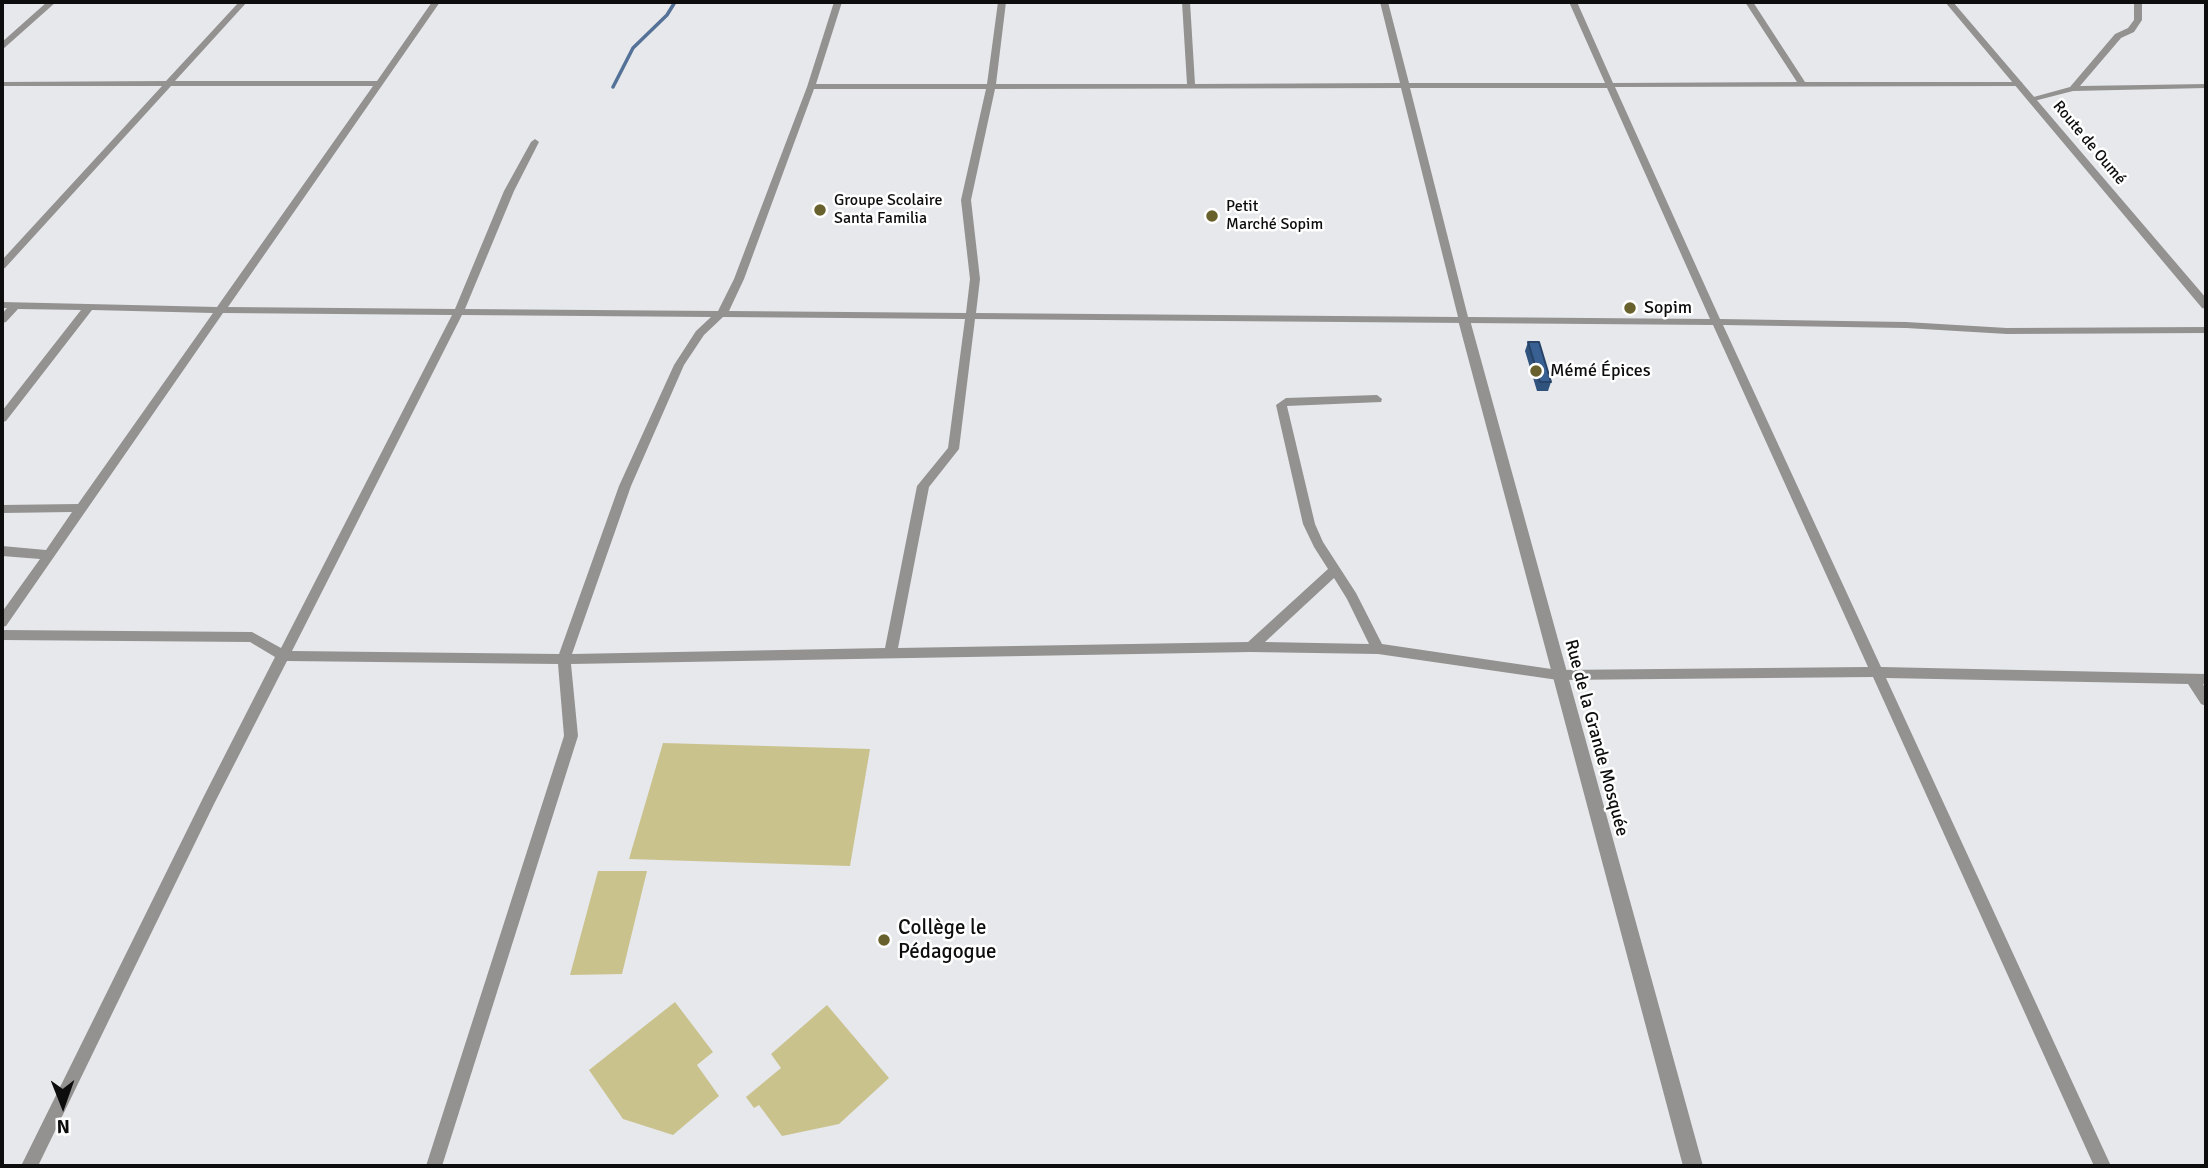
<!DOCTYPE html>
<meta charset="utf-8">
<style>
body{margin:0}
#map{position:relative;width:2208px;height:1168px;overflow:hidden;background:#e6e8eb;font-family:Signika,sans-serif}
canvas{display:block}
.frame{position:absolute;inset:0;border:4px solid #0d0d0e;pointer-events:none}
.north{position:absolute;left:28px;top:1070px;width:70px;height:70px;-webkit-text-stroke:5px #fff;paint-order:stroke;rotate:179deg;font-size:19px;font-weight:700;line-height:28px;text-align:center;color:#0d0d0e}
.north::after{content:'';display:block;margin:auto;width:24px;height:32px;background:#0d0d0e;clip-path:polygon(50% 0,100% 100%,50% 72%,0 100%)}
</style>
<div id="map">
<canvas width="2208" height="1168"></canvas>
<div class="frame"></div>
<div class="north">N</div>
</div>
<script>
const context = document.querySelector('canvas').getContext('2d');
context.lineJoin = 'round';
function paint(path, color) { context.fillStyle = color; context.fill(path, 'evenodd'); }
function strokePath(path, color, width, dash) { context.strokeStyle = color; context.lineWidth = width; context.lineCap = dash ? 'butt' : 'round'; context.setLineDash(dash || []); context.stroke(path); }
function label(font, color, halo, rows, align = 'center') {
  context.font = font + ' Signika,sans-serif'; context.lineWidth = 5; context.setLineDash([]); context.textBaseline = 'middle'; context.strokeStyle = halo; context.fillStyle = color; for (const [text, x, y, turn = 0] of rows) {
    context.save(); context.translate(x, y); context.rotate((+turn || 0) * Math.PI / 180); context.textAlign = isNaN(turn) ? turn : align; if (halo) context.strokeText(text, 0, 0); context.fillText(text, 0, 0); context.restore();
  }
}
const green = new Path2D(`
 M663,743l207,6 -20,117 -221,-7z
 M598,871h49l-25,103 -52,1z
 M675,1002l38,50 -16,13 22,31 -46,39 -50,-16 -34,-49z
 M827,1005l62,73 -50,46 -57,12 -23,-31 -5,3 -8,-11 35,-29 -10,-14z`);
const stream = new Path2D(`
 M613,87l20,-39 34,-33 8,-13`);
const minor = new Path2D(`
 M239,2h8l-72,79h202l55,-79h8l-212,305 227,2 49,-118 27,-49 4,-3 4,3 -25,49 -49,118 253,2 16,-32 73,-192 27,-85h8l-26,82h171l11,-82h8l-10,82h191l-5,-82h8l5,82 205,-1 -20,-81h8l21,81h196l-36,-81h8l36,81 184,-1 -52,-80h8l52,80h217v4h-3l-404,1 105,232 186,3 101,6 199,-1v6l-199,1 -101,-6 -183,-3 158,342 325,7v10h-3l3,6v16l-5,-2 -13,-20 -302,-6 225,488h-17l-221,-489 -315,3 -180,-26 -127,-2 -680,12 7,72 -136,430h-16l138,-430 -6,-72 -271,-3 -73,143 -176,362h-17l183,-370 71,-139 -25,-15 -248,-2v-10l250,2 29,16 171,-333 -229,-2 -217,313 -4,1v-15l38,-53 -38,-3v-10l44,4 26,-38 -70,1v-8l76,-1 135,-191 -121,-3 -86,111 -4,1v-11l79,-101 -63,-1 -12,13 -4,1v-9l5,-6h-5v-6l215,5 156,-221h-202l-166,182 -3,1v-9l160,-174h-160v-4l164,-1zM1401,88l57,229 -482,-4 4,-34 -9,-79 24,-111zM1410,88h197l103,231 -242,-2zM814,89h172l-25,111 9,79 -4,34 -237,-2 15,-32zM462,315l249,2 -15,14 -22,34 -55,121 -60,168 -267,-3zM723,317l242,2 -17,129 -31,38 -32,162 -313,6 59,-168 53,-121 20,-30zM975,319l738,6 155,342 -310,3 -176,-26 -26,-51 -33,-51 -8,-18 -28,-118 94,-4 1,-3 -5,-4 -91,3 -10,7 27,119 11,23 14,22 -80,73 -350,6 31,-161 30,-38zM1334,578l13,21 22,45 -104,-2z
 M2134,2h8v18l-8,12 -13,6 -41,48 126,-2v4l-133,3 -43,11v-4l40,-11 45,-53 13,-6 6,-8z`);
const tertiary = new Path2D(`
 M47,2h9l-54,48v-8z
 M1945,2h8l253,296v11l-4,-1z
 M1464,316l6,4 233,846h-20l-225,-846z`);
const wall = new Path2D(`
 M1528,342l23,40 -3,9h-11l-12,-40z`);
const building = new Path2D(`
 M1528,342h11l12,40h-11z`);
const markers = [
 [820,210,7,"#69612d"],
 [1212,216,7,"#69612d"],
 [1630,308,7,"#69612d"],
 [1536,371,7,"#69612d"],
 [884,940,7,"#69612d"]
];
const farStreetnames = [
 ["Route de Oumé",2089,143,50]
];
const farPoinames = [
 ["Groupe Scolaire",834,201],
 ["Santa Familia",834,219],
 ["Petit",1226,207],
 ["Marché Sopim",1226,225]
];
const poiNames = [
 ["Sopim",1644,308],
 ["Mémé Épices",1550,371]
];
const streetNames = [
 ["Rue de la Grande Mosquée",1596,738,75]
];
const nearPoinames = [
 ["Collège le",898,928],
 ["Pédagogue",898,952]
];
paint(green, '#cac28d');
strokePath(stream, '#547198', 3.5);
paint(minor, '#939291');
paint(tertiary, '#939291');
paint(wall, '#30537e');
paint(building, '#386093');
strokePath(building, '#274367', 2);
for (const [x, y, r, color] of markers) { const dot = new Path2D(); dot.arc(x, y, r, 0, 2 * Math.PI); context.fillStyle = color; context.fill(dot); strokePath(dot, '#fff', 2.5); }
label('16px', '#0d0d0e', '#fff', farStreetnames);
label('16px', '#0d0d0e', '#fff', farPoinames, 'left');
label('18px', '#0d0d0e', '#fff', poiNames, 'left');
label('18px', '#0d0d0e', '#fff', streetNames);
label('21px', '#0d0d0e', '#fff', nearPoinames, 'left');
</script>
